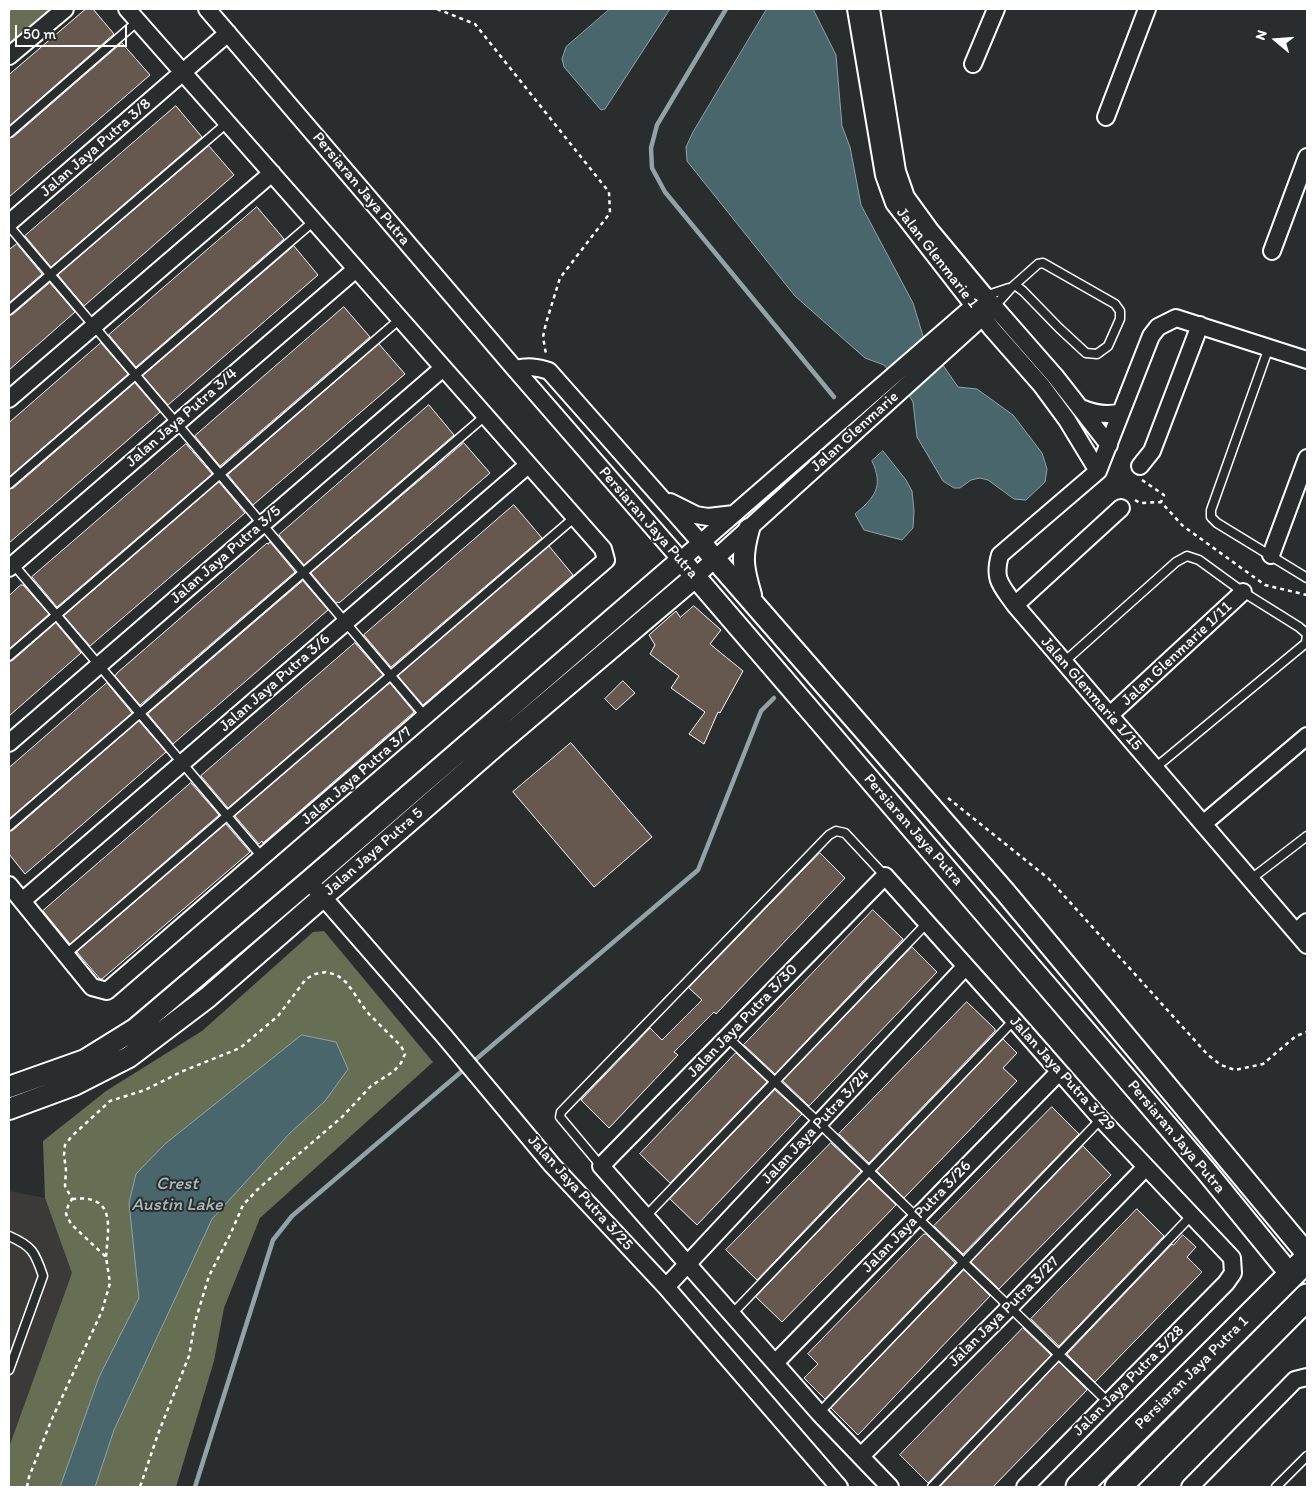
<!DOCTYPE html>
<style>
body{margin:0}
#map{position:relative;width:1316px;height:1496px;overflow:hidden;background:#2a2d2e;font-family:Itim,sans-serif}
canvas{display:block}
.frame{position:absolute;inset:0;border:10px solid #fff;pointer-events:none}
.north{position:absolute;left:1251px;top:15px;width:50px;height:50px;-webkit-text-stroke:4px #2a2d2e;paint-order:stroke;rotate:288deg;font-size:14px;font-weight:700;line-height:20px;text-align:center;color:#fff}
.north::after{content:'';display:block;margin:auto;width:18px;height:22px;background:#fff;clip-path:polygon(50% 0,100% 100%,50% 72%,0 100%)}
.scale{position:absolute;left:15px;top:25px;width:112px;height:22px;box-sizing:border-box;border:2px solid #fff;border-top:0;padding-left:6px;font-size:15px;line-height:18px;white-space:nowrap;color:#fff;-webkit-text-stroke:4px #2a2d2e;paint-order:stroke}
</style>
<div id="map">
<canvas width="1316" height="1496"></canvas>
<div class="frame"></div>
<div class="north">N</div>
<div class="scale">50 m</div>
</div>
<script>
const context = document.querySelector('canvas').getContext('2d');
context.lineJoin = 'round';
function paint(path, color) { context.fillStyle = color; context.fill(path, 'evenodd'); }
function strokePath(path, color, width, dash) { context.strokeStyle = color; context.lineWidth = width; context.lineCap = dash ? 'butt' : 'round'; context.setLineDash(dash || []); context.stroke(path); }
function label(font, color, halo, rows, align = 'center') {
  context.font = font + ' Itim,sans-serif'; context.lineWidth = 4; context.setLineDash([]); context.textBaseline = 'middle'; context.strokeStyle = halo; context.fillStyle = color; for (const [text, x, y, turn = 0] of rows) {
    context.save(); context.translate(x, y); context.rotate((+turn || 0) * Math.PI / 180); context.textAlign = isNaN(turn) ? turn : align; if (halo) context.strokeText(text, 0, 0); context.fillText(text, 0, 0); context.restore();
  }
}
const built = new Path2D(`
 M9,1191l36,7 28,74 -64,175z`);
const green = new Path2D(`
 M9,9h44l-44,37z
 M324,931l109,131 -173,156 -36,90 -10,53 -38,126h-167v-40l63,-174 -27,-75 -2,-57 63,-50 96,-60 111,-99z`);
const water = new Path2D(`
 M610,9h60l-65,100 -4,1 -37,-43 -2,-8 4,-12z
 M767,9h46l23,46 6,71 8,21 11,58 52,98 10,33 35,51 19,2 36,26 29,38 5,16 -2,13 -19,18 -12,-1 -26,-19 -8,-2 -9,2 -11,8h-6l-11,-7 -26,-44 -4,-35 -6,-10 -23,-27 -19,-7 -70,-62 -108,-135 -1,-14 7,-15z
 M883,451l23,29 6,11 2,20 -1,17 -11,12 -38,-10 -9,-16c20,-17 29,-27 17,-53z
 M302,1035l34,7 12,27 -23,32 -35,32 -78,86 -98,211 -19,57h-35l39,-110 40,-79 -10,-95 7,-29 29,-30z`);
const stream = new Path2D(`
 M726,9l-69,116 -6,23 1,20 13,24 169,205
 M195,1487l78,-247 19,-24 406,-346 63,-159 13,-13`);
const building = new Path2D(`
 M86,9h7l21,25 -105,92v-51z
 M122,43l28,32 -141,122v-59l4,-1z
 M176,106l26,31 -151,130 -26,-31z
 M209,146l25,29 -150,131 -26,-31z
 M257,207l27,32 -148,128 -27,-32z
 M17,244l25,30 -33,29v-53z
 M294,246l24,29 -150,130 -25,-29z
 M50,283l25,29 -66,58v-54l4,-2z
 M344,307l26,30 -150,129 -25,-30z
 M101,343l27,31 -119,103v-54z
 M379,344l26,30 -152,131 -25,-30z
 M135,383l25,29 -1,1 -150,130v-54l4,-1z
 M429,405l25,30 -150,130 -25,-30z
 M464,443l26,30 -151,130 -1,-1 -2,1 -25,-30z
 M186,444l26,30 -155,133 -25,-30z
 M219,482l26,31 -155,133 -26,-30z
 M514,505l28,33 -151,129 -27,-32z
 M270,542l25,30 -155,133 -25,-29 2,-3 150,-130 1,1z
 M549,546l24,29 -150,130 -25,-29z
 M303,581l25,29 -155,134 -25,-30z
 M21,585h2l26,29 -40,35v-53z
 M694,606l27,24 -11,14 33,27 -23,42 -2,-1 -14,32 -15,-10 16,-22 -34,-24 8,-12 -29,-22 5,-9 -6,-10 27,-24 4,6z
 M56,623l25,30 -72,63v-54l4,-2z
 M355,643l28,32 -155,133 -27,-32z
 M623,681l12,12 -19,17 -11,-11z
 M107,683l25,30 -123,106v-51z
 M390,683l24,29 -151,131 -1,-2 -3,3 -24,-28z
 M139,721l27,31 -141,122 -16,-20v-22l4,-2z
 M571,743l81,94 -58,50 -81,-95z
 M191,783l28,32 -149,129 -27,-33z
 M226,824l24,28 -148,127h-2l-23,-27z
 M820,853l25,25 -129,136 -2,-2 -40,40 4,3 -69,73 -28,-28 69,-72 12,12 40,-40 -13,-12z
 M873,910l30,29 -128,135 -31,-29z
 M912,947l25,25 -128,134 -26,-25z
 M967,1002l28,27v2l-126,132 -30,-29z
 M1003,1039l14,14 -14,15 14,13 -113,117 -27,-27z
 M736,1053l31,29 -97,101 -30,-29z
 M775,1090l27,24 -105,111 -27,-26z
 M1052,1107l27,27 -116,120 -29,-28z
 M831,1143l30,28 -104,109 -31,-30z
 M1083,1146l28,29 -112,114 -28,-27z
 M869,1179l27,26 -114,117 -26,-25z
 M1137,1209l27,27 -105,110 -28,-27z
 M924,1234h2l29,29 -130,136 -21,-21 14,-14 -10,-10z
 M1183,1235l13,12 -9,10 15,15 -107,110 -28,-28 105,-110 1,1z
 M964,1270l26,26 -132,139 -27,-27z
 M1023,1328l28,27 -123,128 -28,-28z
 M1059,1362l28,28 -94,97h-53z`);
const path = new Path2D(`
 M437,9l38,15 134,168 1,21 -50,65 -14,45 -3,14 3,17
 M9,10l1,-1
 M1142,480l22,15 -3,7
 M1135,500l5,3 21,-1 22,24 82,59 42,10
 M948,798l101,81 159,176 13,10 14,5 28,-6 33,-28 11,-4
 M72,1199c45,-5 36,28 34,58
 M27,1487l2,-10 22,-56 51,-110 8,-28 -4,-26 -35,-33 -5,-10 2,-8 4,-7 -7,-13 1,-16 -2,-15 1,-10 7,-9 38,-35 35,-11 38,-19 57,-23 38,-32 28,-37 9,-5 11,-2 11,3 10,8 20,29 34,34 4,8 -4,9 -7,8 -23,15 -29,31 -83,71 -16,17 -13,30 -21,41 -14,46 -6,34 -31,78 -18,53`);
const service = new Path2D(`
 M9,133l129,-112
 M9,226l416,490
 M985,296l24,-8
 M995,306l16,-18 27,-24 5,-1 72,41 5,7v8l-12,27 -11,8 -11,-1 -27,-25 -36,-37 -8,-6
 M9,310l218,-187
 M1269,347l-58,163v7l6,6 90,55
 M9,484l305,-263
 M13,564l249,293
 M9,656l391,-337
 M1064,662l112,-100 11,-6 12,4 44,32 56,35 8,7 -1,9 -151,125
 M9,826l476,-410
 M1251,879l56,-43
 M65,955l510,-438
 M727,1037l92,86 289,279
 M601,1166l-41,-49 1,-5 268,-277 7,-4 9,2 40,43
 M646,1216l281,-293
 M9,1236c23,10 26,16 34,40l-34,94
 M732,1314l282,-294
 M819,1413l282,-294
 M932,1487l260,-272
 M1276,1487l31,-31`);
const minor = new Path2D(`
 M207,9l308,360 166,191 304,-264
 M856,9l28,166 10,28 98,126 50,57 25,34 31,51
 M871,9l26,162 9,26 24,33 55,66 70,80 54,69
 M9,56l56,-47
 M973,64l23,-55
 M1106,117l41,-108
 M9,223l219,-190
 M1272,251l35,-94
 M1307,360l-131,-42 -18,9 -7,9 -53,135 -98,84c-7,25 1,30 15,50l292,340
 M515,369c13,-3 22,-2 34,2l152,172
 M9,399l263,-226
 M1081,408c14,6 26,8 40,4
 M1140,466l12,-15 48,-126
 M670,502l26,13 12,2 26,-3
 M1271,555l36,-97
 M9,568l347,-299
 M695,577l295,-267
 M1015,605l106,-97
 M1110,715l133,-123
 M9,743l434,-375
 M1203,824l104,-88
 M309,881l136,156 107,128 114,122 173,200
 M9,885l83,102 15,4 499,-431 -3,-11 -476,-540
 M22,901l506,-436
 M1296,932l11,-10
 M666,1287l299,-320
 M775,1363l284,-291
 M861,1456l149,-149 136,-140
 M890,1487l-71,-74 -218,-247 284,-290 129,144 87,99 131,139 1,15 -7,10 -201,204
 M1190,1487l105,-107 12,-3`);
const tertiary = new Path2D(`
 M749,529c-8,28 -6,39 2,66
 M701,543l305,350 301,361
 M9,1087l76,-27 50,-31 174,-148 372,-321 525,611 84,103
 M9,1109l65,-24 55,-28 78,-59 291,-254 197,-167`);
const primary = new Path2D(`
 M1079,1487l228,-228
 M1118,1487l189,-190`);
const streetNames = [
 ["Jalan Jaya Putra 3/8",96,148,-41],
 ["Persiaran Jaya Putra",361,189,50],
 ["Jalan Glenmarie 1",937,258,52],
 ["Jalan Jaya Putra 3/4",182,418,-41],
 ["Jalan Glenmarie",855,432,-42],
 ["Persiaran Jaya Putra",648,523,49],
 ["Jalan Jaya Putra 3/5",226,555,-41],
 ["Jalan Glenmarie 1/11",1177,654,-43],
 ["Jalan Jaya Putra 3/6",275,683,-41],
 ["Jalan Glenmarie 1/15",1091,694,49],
 ["Jalan Jaya Putra 3/7",357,776,-41],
 ["Persiaran Jaya Putra",913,830,49],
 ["Jalan Jaya Putra 5",374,852,-41],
 ["Jalan Jaya Putra 3/30",743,1021,-46],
 ["Jalan Jaya Putra 3/29",1062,1074,48],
 ["Jalan Jaya Putra 3/24",816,1127,-47],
 ["Persiaran Jaya Putra",1176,1137,50],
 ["Jalan Jaya Putra 3/25",580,1193,48],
 ["Jalan Jaya Putra 3/26",917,1217,-46],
 ["Jalan Jaya Putra 3/27",1004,1312,-45],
 ["Persiaran Jaya Putra 1",1192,1373,-45],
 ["Jalan Jaya Putra 3/28",1129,1381,-45]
];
const waterNames = [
 ["Crest",177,1184],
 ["Austin Lake",177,1205]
];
paint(built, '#3c3a38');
paint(green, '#666e54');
paint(water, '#48666c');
strokePath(water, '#91a3a7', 1);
strokePath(stream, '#91a3a7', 4.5);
paint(building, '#66584e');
strokePath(building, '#fff', 1);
strokePath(service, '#fff', 11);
strokePath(minor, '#fff', 20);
strokePath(tertiary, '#fff', 24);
strokePath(primary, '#fff', 29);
strokePath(path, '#fff', 2.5, [4, 4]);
strokePath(service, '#2a2d2e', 8);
strokePath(minor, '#2a2d2e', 16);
strokePath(tertiary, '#2a2d2e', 20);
strokePath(primary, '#2a2d2e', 25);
label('16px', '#fff', '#2a2d2e', streetNames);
label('italic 18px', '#adbabd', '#2a2d2e', waterNames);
</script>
